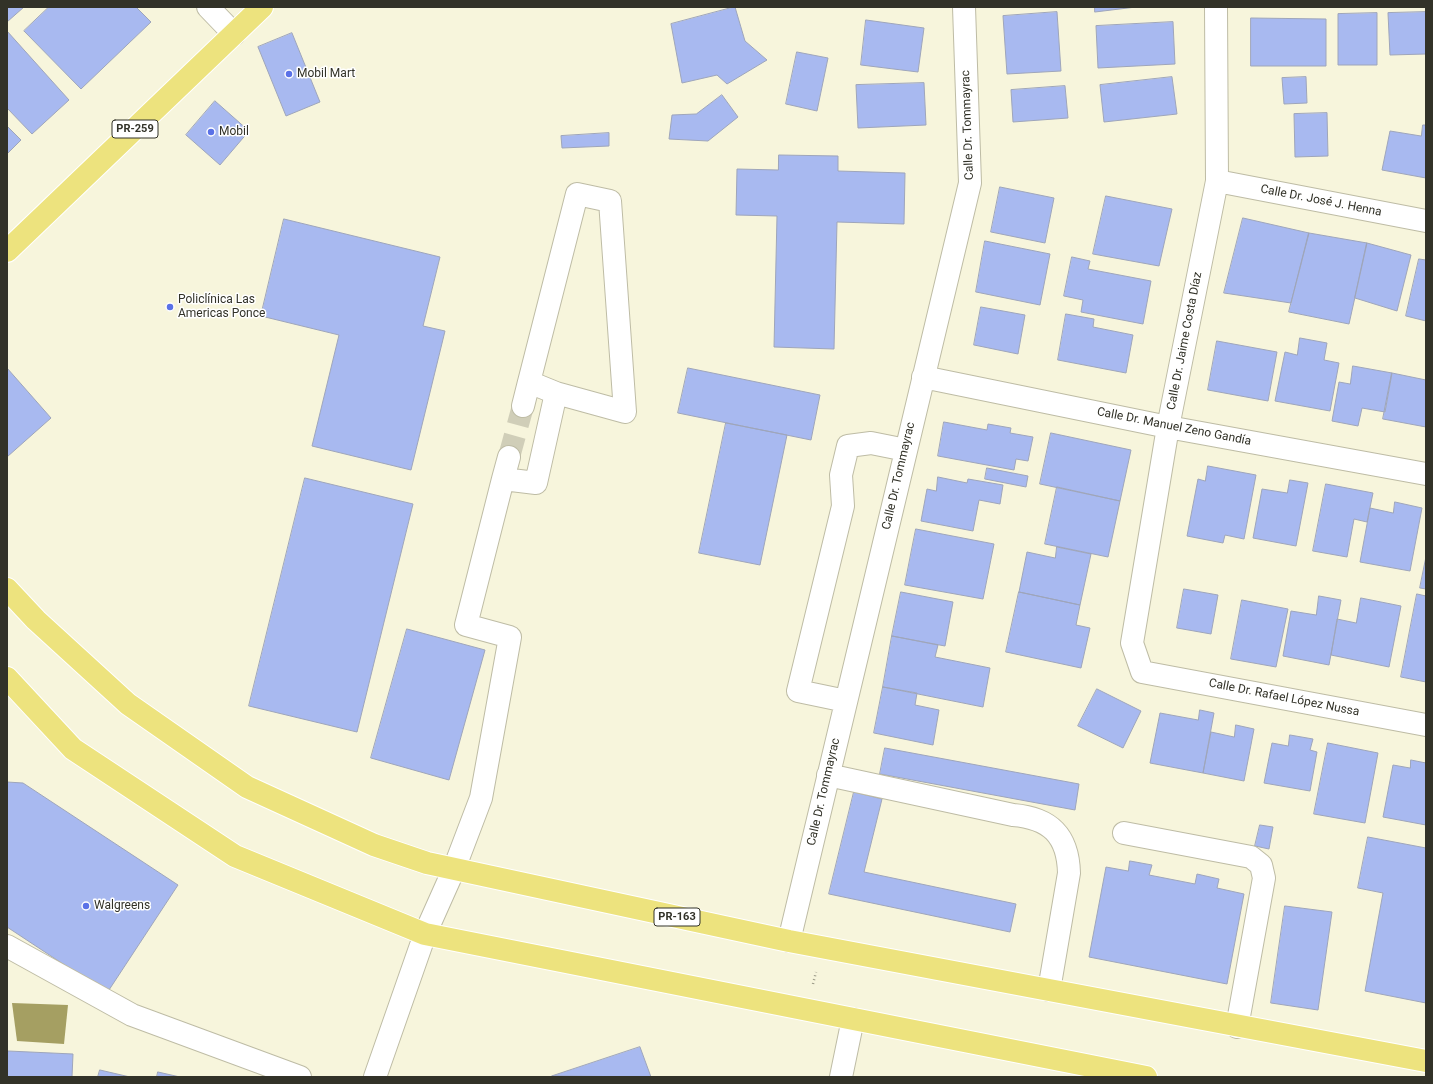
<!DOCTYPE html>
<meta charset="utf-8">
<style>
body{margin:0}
#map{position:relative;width:1433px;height:1084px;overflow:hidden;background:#f7f5dc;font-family:Roboto,sans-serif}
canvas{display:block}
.frame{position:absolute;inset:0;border:8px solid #323228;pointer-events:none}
</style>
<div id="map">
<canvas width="1433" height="1084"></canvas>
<div class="frame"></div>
</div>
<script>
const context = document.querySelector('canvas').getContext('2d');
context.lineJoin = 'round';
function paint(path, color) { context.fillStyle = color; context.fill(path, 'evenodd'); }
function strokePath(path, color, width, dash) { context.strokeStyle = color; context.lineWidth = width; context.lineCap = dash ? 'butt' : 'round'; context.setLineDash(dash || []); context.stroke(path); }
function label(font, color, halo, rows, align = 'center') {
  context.font = font + ' Roboto,sans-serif'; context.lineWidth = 3; context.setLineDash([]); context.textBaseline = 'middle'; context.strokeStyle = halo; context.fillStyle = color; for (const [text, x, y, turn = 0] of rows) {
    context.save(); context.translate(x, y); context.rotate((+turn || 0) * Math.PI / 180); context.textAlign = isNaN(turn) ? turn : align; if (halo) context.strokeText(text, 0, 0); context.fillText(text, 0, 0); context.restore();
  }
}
const water = new Path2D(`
 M12,1003l56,2 -4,39 -47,-3z`);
const building = new Path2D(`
 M7,7h17l-17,15z
 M49,7h87l15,15 -70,67 -57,-58z
 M735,7l10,34 22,19 -40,24 -10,-9 -35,8 -11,-59z
 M1095,7h41l-41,5z
 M1057,12l4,59 -54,3 -4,-58z
 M1426,12v42l-36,1 -2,-42z
 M1377,13v52h-39v-51z
 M1251,18l75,1v47h-75z
 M866,20l58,8 -6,44 -57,-7z
 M1173,22l2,42 -77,4 -2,-42z
 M7,31l62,69 -37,34 -25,-26z
 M292,33l28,69 -34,14 -28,-69z
 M797,52l31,6 -11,53 -31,-7z
 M1172,77l5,37 -73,8 -4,-37z
 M1306,77l1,26 -23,1 -2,-26z
 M924,83l2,42 -68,3 -2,-43z
 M1065,86l3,32 -55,4 -2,-32z
 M722,95l16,22 -30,24 -39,-2 3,-24 24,-1z
 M215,101l34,30 -29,34 -34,-30z
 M1327,113l1,43 -33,1 -1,-43z
 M1423,125h3v53l-44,-8 8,-39 31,5z
 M7,126l14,14 -14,14z
 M609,133v13l-47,2 -1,-12z
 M779,155l59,1v15l67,2 -1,51 -67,-2 -3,127 -60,-2 3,-131 -41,-1 1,-46 41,1z
 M1000,187l54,11 -9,45 -54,-11z
 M1106,196l66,13 -13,57 -66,-12z
 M1243,218l66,15 -18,70 -67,-10z
 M284,219l156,38 -17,69 22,5 -34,139 -99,-24 27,-111 -78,-19z
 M1309,233l58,10 -18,81 -60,-12z
 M985,241l65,13 -10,51 -64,-13z
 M1367,243l44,12 -14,56 -42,-13z
 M1072,257l18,4 -2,8 63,12 -8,43 -62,-12 2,-12 -19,-4z
 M1419,259l7,1v61l-20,-5z
 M981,307l44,8 -7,39 -44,-9z
 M1066,314l28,5 -1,8 40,8 -7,38 -68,-13z
 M1300,338l27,5 -3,17 15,3 -9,48 -55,-10 10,-49 12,3z
 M1217,341l60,11 -9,49 -60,-11z
 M1353,366l39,7 -7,39 -23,-4 -4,18 -26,-5 7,-39 11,2z
 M7,368l44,50 -44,39z
 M688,368l132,27 -9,45 -133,-27z
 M1392,373l34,7v47l-43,-8z
 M944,422l43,8 1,-6 23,4 -1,5 23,4 -5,24 -12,-2 -2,11 -76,-14z
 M726,423l61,12 -27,130 -61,-12z
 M1051,433l80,17 -11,51 -80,-17z
 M1208,466l48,9 -12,64 -19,-4 -2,8 -36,-7 11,-57 7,2z
 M987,468l41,8 -2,11 -41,-8z
 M938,477l29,6 1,-4 35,6 -3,19 -21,-4 -6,31 -52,-10 6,-32 9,2z
 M305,478l108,26 -56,228 -108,-26z
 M1290,480l18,3 -12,63 -43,-8 9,-49 25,4z
 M1326,484l47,9 -6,29 -13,-3 -7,38 -34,-6z
 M1057,487l63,14 -12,56 -63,-13z
 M1395,502l27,6 -12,63 -50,-9 10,-54 23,5z
 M916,529l78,15 -11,55 -78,-14z
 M1057,547l34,7 -11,51 -61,-13 8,-40 28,6z
 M1426,557v32l-6,-1z
 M1184,589l34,6 -7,39 -34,-6z
 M901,592l52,10 -8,44 -53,-10z
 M1019,592l61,13 -4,20 14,3 -9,40 -75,-16z
 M1417,594l9,2v86l-25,-5z
 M1319,596l22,4 -12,65 -46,-9 8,-45 25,4z
 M1361,598l40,8 -12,61 -58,-12 6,-36 19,4z
 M1242,600l46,9 -12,58 -45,-8z
 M407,629l78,21 -36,130 -78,-22z
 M892,636l46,9 -3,12 55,11 -7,39 -100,-20z
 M883,687l34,6 -2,12 24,5 -6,35 -59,-12z
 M1097,689l44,22 -18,37 -45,-22z
 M1200,710l14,3 -11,60 -53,-10 10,-50 38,7z
 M1236,725l18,4 -10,52 -41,-8 8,-41 23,5z
 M1290,735l23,4 -3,11 7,2 -7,39 -46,-8 8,-40 16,3z
 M1328,743l50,10 -13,70 -51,-9z
 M885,748l194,36 -4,26 -195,-36z
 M1411,760l15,3v62l-43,-8 10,-52 17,3z
 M7,782l16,1 155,102 -71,108 -100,-66z
 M854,792l28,7 -18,73 152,32 -6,28 -181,-38z
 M1260,825l13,2 -4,22 -14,-3z
 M1368,837l58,11v155l-61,-12 18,-98 -25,-5z
 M1130,861l22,4 -3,10 46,9 2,-10 22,5 -2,9 27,6 -17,90 -138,-27 17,-90 22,4z
 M1285,906l47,6 -14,98 -47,-7z
 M640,1047l11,30 -99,-1z
 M8,1051l65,3 -1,23h-65z
 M100,1070l30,7h-32z
 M158,1072l22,5h-23z`);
const minorTunnel = new Path2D(`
 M509,457l14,-51`);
const path = new Path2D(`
 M813,984l3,-12`);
const minor = new Path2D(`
 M208,7l26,27
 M1216,7l1,174 -49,246 -36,216 10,29 284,53
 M1217,181l209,40
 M923,377l245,50 258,47
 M523,406l6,-24
 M503,479l6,-22
 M846,701l-48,-10 45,-185 -2,-31 7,-29 23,-3 35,7
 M828,775l185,40c37,3 55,20 56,58l-20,117
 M1124,833l127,24 10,8 3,13 -27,149
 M789,941l181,-758 -6,-176
 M7,946l125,69 168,62
 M375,1077l50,-143 29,-65 27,-71 29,-161 -44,-12 37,-146 33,4 20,-90 -27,-11 48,-188 33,7 15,211 -69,-19
 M841,1077l12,-58`);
const major = new Path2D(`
 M7,251l255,-244
 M7,589l29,31 92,84 119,83 127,58 53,18 362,78 637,120
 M7,678l66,71 162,107 190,78 721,143`);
const markers = [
 [289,74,4,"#5a71e7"],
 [211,132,4,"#5a71e7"],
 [170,307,4,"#5a71e7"],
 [86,906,4,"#5a71e7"]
];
const shields = [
 [135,129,46],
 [677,917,46]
];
const shieldNames = [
 ["PR-259",135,129],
 ["PR-163",677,917]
];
const poiNames = [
 ["Mobil Mart",297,74],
 ["Mobil",219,132],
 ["Policlínica Las",178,300],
 ["Americas Ponce",178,314],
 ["Walgreens",94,906]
];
const streetNames = [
 ["Calle Dr. Tommayrac",968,125,-92],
 ["Calle Dr. José J. Henna",1321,201,11],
 ["Calle Dr. Jaime Costa Díaz",1185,341,-79],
 ["Calle Dr. Manuel Zeno Gandía",1174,427,11],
 ["Calle Dr. Tommayrac",899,476,-77],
 ["Calle Dr. Rafael López Nussa",1284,698,11],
 ["Calle Dr. Tommayrac",824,792,-77]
];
paint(water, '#a59f62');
paint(building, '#a8b9f0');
strokePath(building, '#9ea5ba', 1);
strokePath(minorTunnel, '#d0ceb8', 22, [22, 11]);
strokePath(minor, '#bebca5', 24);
strokePath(major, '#fff', 24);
strokePath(path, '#9c9b89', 2.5, [1, 3]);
strokePath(minor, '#fff', 22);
strokePath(major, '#ede37e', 22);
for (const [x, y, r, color] of markers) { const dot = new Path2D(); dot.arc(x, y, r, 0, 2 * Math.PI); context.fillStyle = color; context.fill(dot); strokePath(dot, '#fff', 1.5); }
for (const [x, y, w] of shields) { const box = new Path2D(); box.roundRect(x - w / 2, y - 9, w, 18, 3); context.fillStyle = '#fff'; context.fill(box); strokePath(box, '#323228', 1); }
label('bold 11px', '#323228', null, shieldNames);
label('12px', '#323228', '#fff', poiNames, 'left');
label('12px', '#323228', '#fff', streetNames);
</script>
